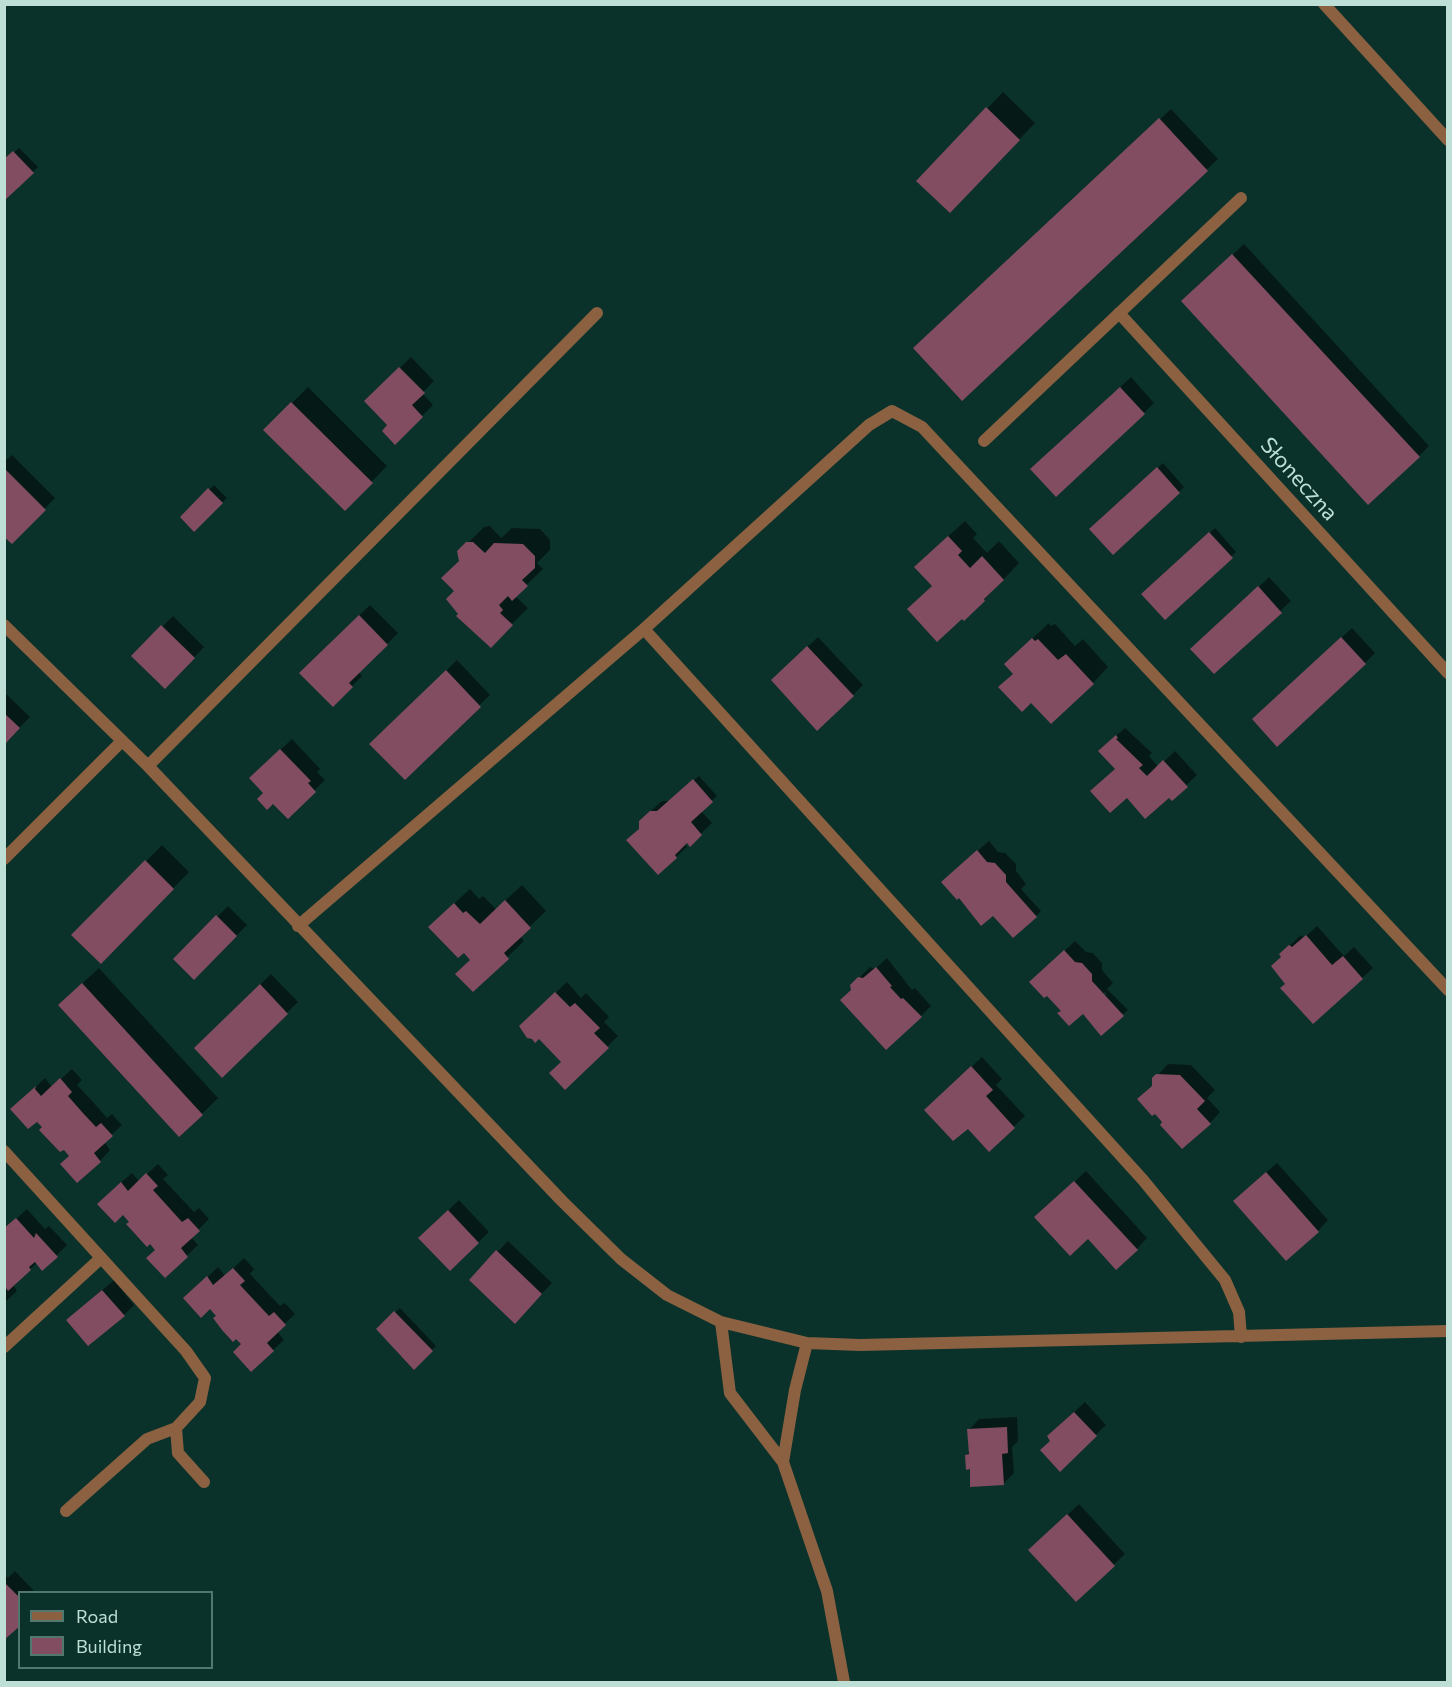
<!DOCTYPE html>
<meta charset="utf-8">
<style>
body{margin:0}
#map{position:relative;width:1452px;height:1687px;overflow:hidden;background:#0b322a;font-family:Commissioner,sans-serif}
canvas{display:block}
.frame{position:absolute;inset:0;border:6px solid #bddfd5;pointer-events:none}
.legend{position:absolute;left:18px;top:1591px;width:195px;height:78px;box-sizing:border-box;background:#0b322a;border:2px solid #52776e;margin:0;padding:8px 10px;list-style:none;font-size:18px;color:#bddfd5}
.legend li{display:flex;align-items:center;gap:12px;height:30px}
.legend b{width:30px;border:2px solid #52776e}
</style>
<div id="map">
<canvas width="1452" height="1687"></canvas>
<div class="frame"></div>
<ul class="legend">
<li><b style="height:8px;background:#8b6142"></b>Road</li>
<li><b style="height:16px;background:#824c61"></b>Building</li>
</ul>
</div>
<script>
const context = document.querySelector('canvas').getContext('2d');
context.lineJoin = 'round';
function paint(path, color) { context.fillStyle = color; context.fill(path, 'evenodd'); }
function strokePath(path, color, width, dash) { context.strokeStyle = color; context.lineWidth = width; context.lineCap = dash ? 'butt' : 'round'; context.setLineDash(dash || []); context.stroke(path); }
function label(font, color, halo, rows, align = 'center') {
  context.font = font + ' Commissioner,sans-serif'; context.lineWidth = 4.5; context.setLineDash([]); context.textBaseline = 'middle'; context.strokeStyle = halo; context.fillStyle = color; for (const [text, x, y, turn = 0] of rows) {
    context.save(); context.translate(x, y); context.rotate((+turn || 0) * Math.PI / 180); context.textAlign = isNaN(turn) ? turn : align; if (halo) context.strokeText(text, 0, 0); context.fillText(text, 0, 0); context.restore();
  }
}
const shadow = new Path2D(`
 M1003,92l32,31 -69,72 -48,-14z
 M1171,109l47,50 -255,239 -37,-61z
 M19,148l19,19 -34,32v-38z
 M1244,244l185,202 -10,10 -225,-165z
 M411,357l23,24 -12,12 11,12 -38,38 -5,-18 -24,-24z
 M1131,377l23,26 -10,10 -101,46z
 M308,387l79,79 -42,43 -80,-79z
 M12,455l43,43 -43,44 -7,-6 -1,-74z
 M1163,463l21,24 -71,66 -12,-35z
 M214,485l13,13 -33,31 -12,-12z
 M965,521l12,13 -4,4 14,15 12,-12 20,22 -35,37 -51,-14 -1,-35z
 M490,526l11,12 11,-10 28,1 10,11v10l-13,13 6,6 -28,27 13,12 -38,38 -34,-55 5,-30 -2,-9 25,-25z
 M1215,528l21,24 -71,66 -11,-34z
 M1269,577l22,24 -77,71 28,-69z
 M370,605l28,28 -39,39 3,4 -29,29 -32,-32z
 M173,616l31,31 -39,40 -32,-31z
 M1049,623l2,3 4,-2 20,22 8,-7 25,28 -15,16 -78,-10 7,-25z
 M1352,628l23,25 -10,10 -101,46z
 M818,637l45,48 -10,10 -70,-26z
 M457,660l33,35 -85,83 -33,-34z
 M4,692l26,25 -26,26z
 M1125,728l27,25 -3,3 9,11 17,-16 22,24 -25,24 -56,-31 -5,-28z
 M292,739l28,30 -3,3 8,8 -37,36 -23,-23 -4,-25z
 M699,776l18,20 -16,15 11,12 -22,21 -3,-3 -2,3 2,3 -11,10 -36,-29 11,-17 11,-10h7z
 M989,841l9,11 7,1 11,11v7l10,13 -5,5 20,22 -5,5 -82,-45z
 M162,845l27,27 -88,90 -28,-27z
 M522,885l24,26 -26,25 4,5 -51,49 -2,-31 -25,-48 24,-22 9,10 4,-3 13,13z
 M228,906l19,19 -53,53 -19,-19z
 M1317,926l27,30 10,-9 19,21 -11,10 -75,6 -6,-30 20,-19 3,3z
 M1075,941l11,11 7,1 9,10v7l11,13 -6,6 21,21 -26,23 -17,-18 21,-21 -1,-2 -36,31 -27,-51z
 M887,958l25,32 3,-2 16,18 -10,10 -68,-26 -1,-5 18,-18 5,2z
 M99,968l119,130 -16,16 -126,-125z
 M271,974l27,28 -76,74 -26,-28z
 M567,982l14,16 5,-5 23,24 -5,5 14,14 -53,52 -2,-26 -31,-47z
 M982,1057l20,22 -6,6 29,31 -36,33 -21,-23 -31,-27z
 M1168,1064l23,1 24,25 -8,8 13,14 -10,11 -46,-1 -10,-43z
 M72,1069l10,11 -5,5 16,17 14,16 5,-4 10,11 -18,17 6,8 -10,11 -30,-5 -26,-29 -21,-28 22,-21 7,9z
 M1277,1163l51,57 -10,11 -73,-40z
 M158,1164l10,11 -5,4 31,33 5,-4 10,11 -18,18 7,8 -33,31 -8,-26 -26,-29 -22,-28 23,-20 7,8z
 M1086,1171l61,67 -10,11 -90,-42z
 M459,1200l30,32 -39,37 -30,-31z
 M27,1209l18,20 4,-3 18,19 -24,24 -6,-6 -24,22 4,6 -13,12v-65l4,-4 -4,-4z
 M508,1241l44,42 -27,28 -54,-31z
 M244,1258l10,11 -4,5 30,32 5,-3 10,11 -18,17 7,9 -33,30 -8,-26 -47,-56 22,-21 7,9z
 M114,1280l20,25 -10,10 -45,-5z
 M400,1308l36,38 -22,21 -36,-38z
 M1085,1402l21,23 -46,44 -8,-29 7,-14z
 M1017,1417l1,24 -6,6 2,26 -11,11 -37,-29 4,-4 -1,-21 10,-11z
 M1079,1504l46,50 -49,46 -35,-60z
 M15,1571l20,21h-15v32l-16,14v-64l4,4z`);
const building = new Path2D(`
 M986,107l34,33 -70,73 -34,-32z
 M1159,118l49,53 -246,230 -49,-53z
 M13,151l21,22 -30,28v-42z
 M1232,254l188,203 -52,48 -187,-204z
 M399,367l26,26 -13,12 11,12 -28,28 -13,-14 5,-6 -23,-24z
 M1120,387l25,27 -89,83 -26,-28z
 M291,402l82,81 -28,28 -82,-81z
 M1157,467l23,26 -67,62 -24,-26z
 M4,468l42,42 -34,34 -8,-7z
 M208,488l15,15 -29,29 -14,-15z
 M1209,532l24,26 -68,62 -24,-26z
 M948,536l14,15 -4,4 12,13 12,-12 22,24 -20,19 1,2 -21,20 -2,-2 -25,23 -30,-33 25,-23 -18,-19z
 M466,542h7l12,11 9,-10 29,1 12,12v12l-13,12 6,6 -16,15 -4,-5 -9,9 4,5 -3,3 13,12 -22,23 -35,-32 2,-2 -12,-15 8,-8 -13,-13 18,-17 -2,-10z
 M1258,586l24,27 -68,61 -24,-25z
 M359,615l29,30 -39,38 4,4 -20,20 -34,-34z
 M161,625l34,33 -30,31 -34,-33z
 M1341,637l25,27 -89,83 -25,-28z
 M1032,638l3,3 3,-2 20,21 8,-6 28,30 -43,40 -20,-21 -9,9 -24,-25 15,-13 -9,-10z
 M807,646l47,50 -37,35 -46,-51z
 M446,670l35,37 -76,73 -36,-36z
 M4,713l16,15 -16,17z
 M1116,735l2,3 -2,1 27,26 -4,3 8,8 16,-16 25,27 -16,14 -3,-3 -24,21 -18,-21 -17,15 -20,-22 25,-22 -17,-18z
 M280,749l31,32 -3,2 8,9 -28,27 -15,-15 -6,6 -10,-11 6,-6 -14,-15z
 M693,779l20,23 -22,20 11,13 -12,12 -3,-4 -12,12 2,3 -19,17 -32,-35 13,-11v-8l11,-10h7z
 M977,850l10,12 8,1 11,12v7l31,35 -24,21 -20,-22 -12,10 -22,-28 -2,2 -16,-18z
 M145,860l29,29 -73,75 -30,-29z
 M505,900l26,28 -27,25 5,6 -36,33 -18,-18 15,-14 -6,-7 -6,5 -30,-31 26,-24 9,10 3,-2 14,13z
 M216,915l21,21 -43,44 -21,-21z
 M1306,935l26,30 11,-9 20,23 -50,45 -33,-36 5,-4 -14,-18 10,-9 -2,-3 10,-9 3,2z
 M1064,950l11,12 7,1 10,11v7l32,35 -23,20 -18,-22 -14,12 -12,-13 4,-2 -14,-15 -3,2 -15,-16z
 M876,967l16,19 -2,1 11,12 2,-1 19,19 -36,33 -46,-50 11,-10 -1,-5 8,-8 5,1z
 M82,983l121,132 -24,22 -121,-132z
 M260,984l28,30 -66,64 -28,-30z
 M555,992l15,15 5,-4 25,25 -6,5 15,15 -44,42 -16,-17 12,-11 -22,-23 -4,4 -3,-4 -5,-1 -8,-12z
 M971,1066l22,24 -7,6 29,32 -26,24 -21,-23 -15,12 -29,-31z
 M1156,1074l24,1 25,26 -8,8 14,15 -29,25 -22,-24 2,-3 -7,-8 -3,2 -15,-17 15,-13v-8z
 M60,1078l12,14 -4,4 14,16 14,15 5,-4 12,13 -19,17 7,9 -24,21 -17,-19 9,-8 -5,-6 -4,2 -21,-22 3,-3 -5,-5 -9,7 -18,-20 26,-23 -1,3 6,7z
 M1266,1172l53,60 -33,29 -53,-60z
 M146,1173l12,13 -5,4 29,32 6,-4 12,13 -19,17 7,9 -23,21 -19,-20 9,-8 -5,-6 -3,3 -21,-23 3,-2 -6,-7 -8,8 -18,-19 24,-22 7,9z
 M1074,1181l64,69 -22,20 -28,-31 -18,17 -36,-39z
 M448,1210l31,33 -29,28 -32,-33z
 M16,1218l18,20 2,-5 22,24 -16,14 -7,-9 -6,5 2,3 -23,21 -2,-3 -2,2v-53l2,-2 -2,-7z
 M496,1250l46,44 -27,30 -46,-44z
 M233,1268l12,13 -5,4 14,15 15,16 5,-4 12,13 -19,18 7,8 -23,21 -18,-20 8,-8 -5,-5 -3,3 -11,-12 -9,-12 3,-2 -6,-7 -9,9 -18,-20 24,-22 6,9z
 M102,1290l23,26 -37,30 -22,-26z
 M394,1311l39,40 -19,19 -38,-41z
 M1074,1412l23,24 -37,36 -20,-22 10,-9 -3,-5z
 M1007,1427l1,26 -6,1 2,31 -34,2v-18l-4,1 -1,-15 4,-1 -2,-25z
 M1067,1514l48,52 -39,36 -48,-52z
 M4,1582l16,16v28l-16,14z`);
const lane = new Path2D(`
 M1324,4l124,136`);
const street = new Path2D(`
 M1119,313l329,360
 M984,441l257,-243
 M4,625l144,141 414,435 59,58 46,36 54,27 86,21 53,2 588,-14
 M644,629l225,-204 23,-14 30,16 526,563
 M148,766l449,-453
 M4,859l118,-118
 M298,926l346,-297 499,551 82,100 14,32 2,25
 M4,1151l182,200 19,27 -5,24 -24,26 2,25 26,29
 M721,1322l9,71 53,69 44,129 17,91
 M4,1347l97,-89
 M783,1462l12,-72 12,-47
 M66,1511l81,-72 29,-11`);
const streetNames = [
 ["Słoneczna",1299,479,48]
];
paint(shadow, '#0007');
paint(building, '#824c61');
strokePath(lane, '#8b6142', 12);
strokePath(street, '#8b6142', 12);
label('22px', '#bddfd5', '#0b322a', streetNames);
</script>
